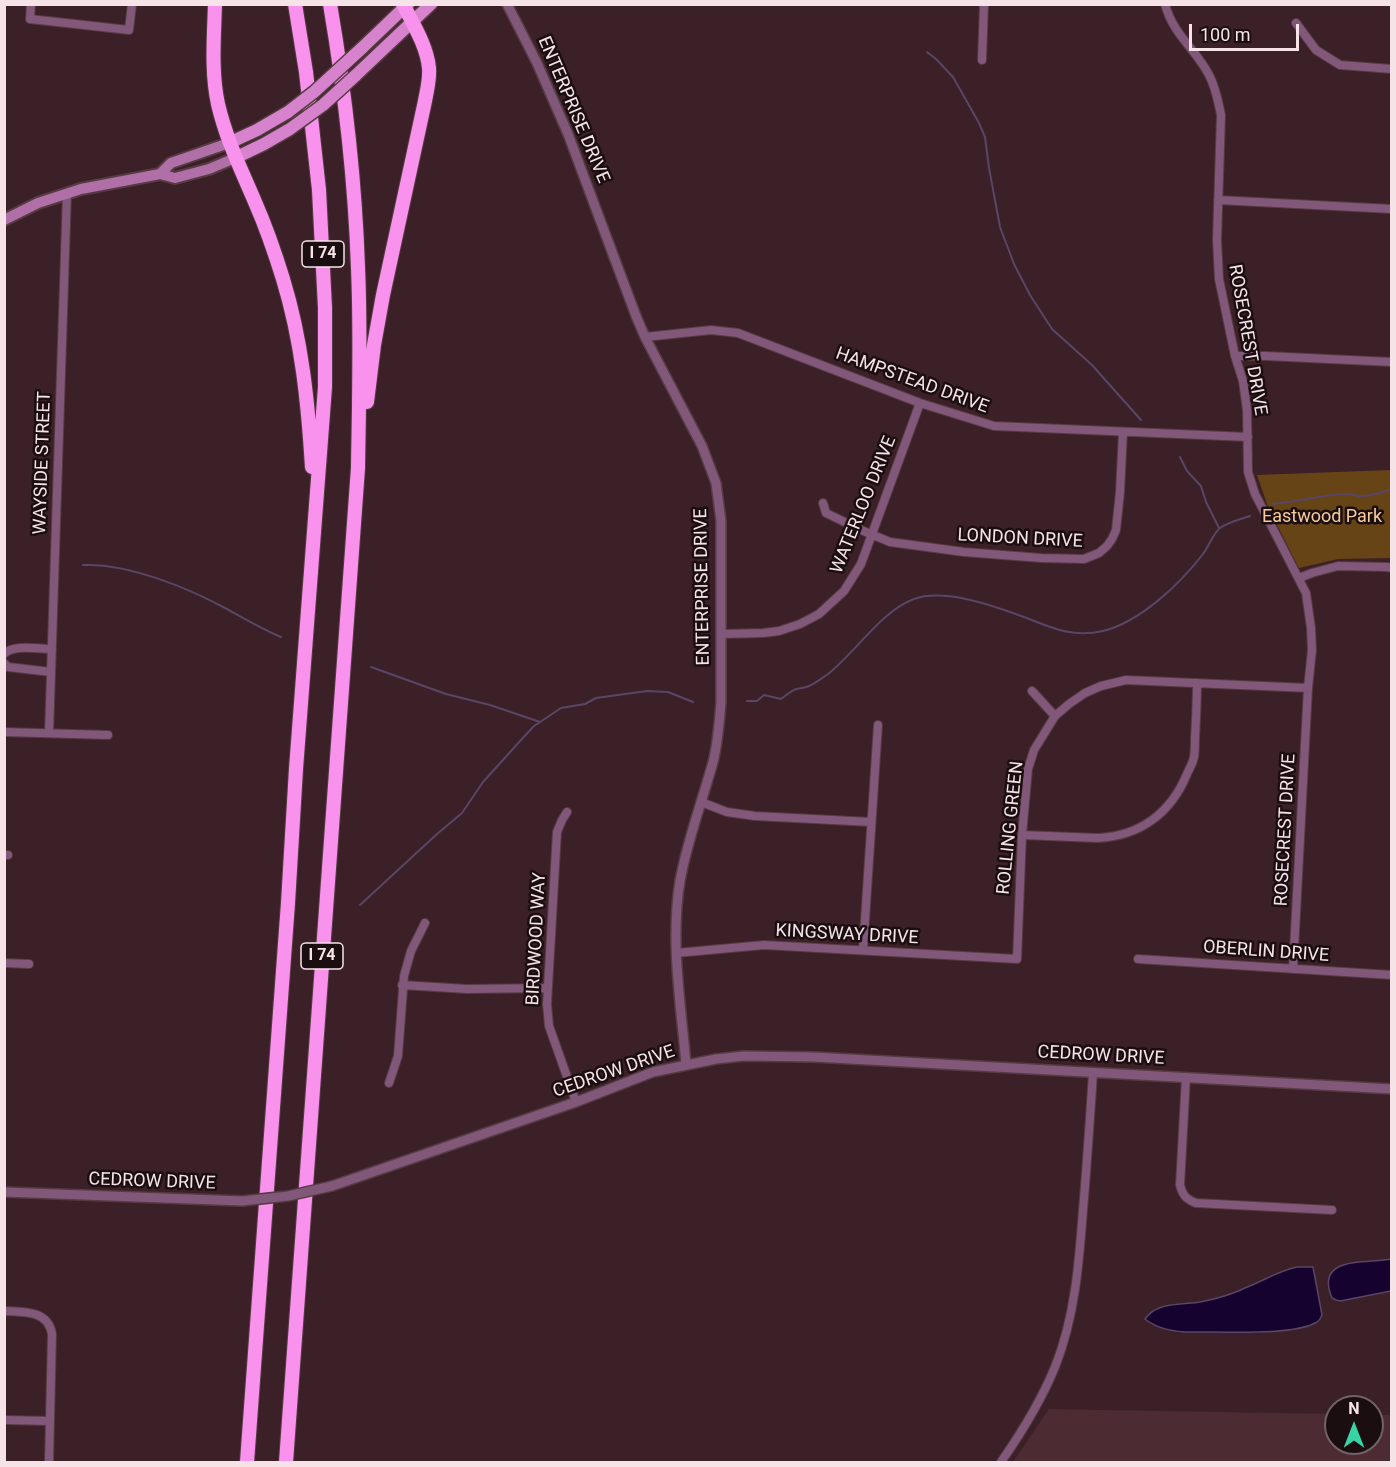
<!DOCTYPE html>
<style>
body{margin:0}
#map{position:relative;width:1396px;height:1467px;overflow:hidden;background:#3c2027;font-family:Roboto,sans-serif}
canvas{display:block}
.frame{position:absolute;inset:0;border:6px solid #f6e3e7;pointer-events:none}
.north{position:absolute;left:1324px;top:1395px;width:60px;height:60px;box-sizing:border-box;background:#1a0e11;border:2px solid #726367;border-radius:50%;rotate:0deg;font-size:16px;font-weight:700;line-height:24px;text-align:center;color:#f6e3e7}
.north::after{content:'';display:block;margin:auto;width:21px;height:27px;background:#38d4a6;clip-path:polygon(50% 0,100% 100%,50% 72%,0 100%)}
.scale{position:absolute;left:1189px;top:24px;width:110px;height:27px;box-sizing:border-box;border:3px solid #f6e3e7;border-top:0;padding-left:8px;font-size:18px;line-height:21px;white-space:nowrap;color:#f6e3e7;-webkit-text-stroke:4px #1a0e11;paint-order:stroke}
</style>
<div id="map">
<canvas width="1396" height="1467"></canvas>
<div class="frame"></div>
<div class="north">N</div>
<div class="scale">100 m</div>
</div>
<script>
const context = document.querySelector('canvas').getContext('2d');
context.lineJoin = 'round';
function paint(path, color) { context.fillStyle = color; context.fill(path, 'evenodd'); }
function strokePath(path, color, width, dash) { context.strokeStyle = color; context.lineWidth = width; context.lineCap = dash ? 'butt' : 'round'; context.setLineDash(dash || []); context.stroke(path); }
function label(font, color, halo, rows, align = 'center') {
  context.font = font + ' Roboto,sans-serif'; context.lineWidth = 5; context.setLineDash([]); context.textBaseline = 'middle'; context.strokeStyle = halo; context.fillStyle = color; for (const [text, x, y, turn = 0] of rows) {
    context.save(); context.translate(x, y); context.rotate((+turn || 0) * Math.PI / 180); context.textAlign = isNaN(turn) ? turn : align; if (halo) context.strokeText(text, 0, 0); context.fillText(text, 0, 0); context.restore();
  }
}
const built = new Path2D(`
 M1049,1409l287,5v29h36v-28h19v47h-378z`);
const green = new Path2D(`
 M1391,470v88l-53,1 -39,9 -31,-61 -11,-32z`);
const water = new Path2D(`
 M1391,1259v32l-51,10 -4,-1 -4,-2c-18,-43 35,-34 59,-39z
 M1297,1267h16l9,48c-2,4 -2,5 -5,7 -25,15 -100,9 -132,10 -14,-1 -29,-4 -40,-13 13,-19 40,-13 60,-18 14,-3 28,-7 40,-13 18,-7 33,-17 52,-21z`);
const stream = new Path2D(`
 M927,52l9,7 17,18 26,46 6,14 4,31 11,59 14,37 16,31 22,34 40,36 49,55
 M1180,457l7,14 14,15 5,16 13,26
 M1272,504c23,-2 46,-8 69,-10 7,-1 12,1 19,2 10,1 22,-4 32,-7
 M83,565c45,-2 105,23 144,44 18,10 35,20 54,28
 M371,667l75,27 44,11 50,17
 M747,701h10l7,-6 17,4c4,-3 10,-8 15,-10 4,-1 9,-1 13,-3 7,-3 13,-8 19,-12 28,-22 53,-63 86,-75 31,-11 80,7 110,18 28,11 48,21 79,14 37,-9 77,-47 100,-77 5,-6 11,-22 17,-26 8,-6 21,-9 30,-12
 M360,905l77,-71 25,-21 21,-31 38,-42 13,-14 27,-18 24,-4 11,-6 51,-7 21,1 25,10`);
const minor = new Path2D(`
 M31,4l-1,15 99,11 3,-26
 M1165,4c8,31 31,45 44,71 7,13 9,26 12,40l-4,125 2,39 16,77 8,25 4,29 1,62 7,22 51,99 5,35 1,22 -4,38 -15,281
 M1296,23l20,27 24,15 52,4
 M982,60l2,-56
 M1218,200l174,9
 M645,337l66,-7 27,3 182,70 74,23 254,11
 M1235,356h31l126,6
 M823,503l3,10 35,17 29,12 74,10 77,6 43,1 15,-6 8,-7 5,-7 4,-9 4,-38 3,-60
 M1299,578l13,-5 26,-7 49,1 5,1
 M721,634l42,-1 16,-2 21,-7 19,-10 25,-23 17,-27 59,-161
 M4,654c9,-10 35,-5 48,-5
 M4,663l4,4 43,5
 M1032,691l23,25
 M4,732l104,3
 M49,733l18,-540
 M701,802l26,10 28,4 116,6
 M567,812l-5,8 -5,12 -10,172 2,22 27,76
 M1022,835l76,3c42,-2 73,-25 89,-64 2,-5 6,-11 7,-17 1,-6 1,-13 1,-19 1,-18 2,-37 2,-55
 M4,855h4
 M863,950l15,-225
 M676,953l88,-8 253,14 5,-124 6,-66 6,-19 21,-34 14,-12 16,-11 16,-7 25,-6 182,8
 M1138,959l254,16
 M4,963l25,1
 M402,985l65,4 80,-1
 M1186,1077l-6,108c3,11 6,14 16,18l136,7
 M389,1083l9,-27 6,-80 7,-25 14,-28
 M4,1311c20,1 44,-1 48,23l-3,128
 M4,1420l46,1
 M1001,1462c21,-30 40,-61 54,-95 20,-50 24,-104 28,-157 4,-46 7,-92 10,-137`);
const tertiary = new Path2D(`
 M507,4l30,59 31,71 68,182 9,21 57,109 14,37 5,38v182c-2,20 -3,40 -8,59 -11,40 -26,79 -33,119 -10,60 1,124 6,183
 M332,1186l244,-84 77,-30 63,-13 28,-3 70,1 578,32
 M4,1192l238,9`);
const secondary = new Path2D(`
 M160,174l11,-11 58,-20
 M4,220l34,-17 43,-14 79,-15 15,4 34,-9 26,-11`);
const primary = new Path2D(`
 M362,48l46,-44
 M355,76l76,-72
 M229,143l28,-13 31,-18
 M235,158l29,-14 26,-15`);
const motorway = new Path2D(`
 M215,4c-1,33 -4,68 3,100 8,35 23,65 37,98 11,25 20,51 28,77 19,62 25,124 29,188
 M367,402l7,-57 9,-50 42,-194c2,-11 5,-22 4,-33 -2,-22 -16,-44 -26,-64
 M247,1462l41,-559 8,-134 29,-382v-79l-6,-118 -13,-118 -11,-68
 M286,1462l72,-994c1,-67 3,-133 0,-200 -3,-89 -13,-176 -28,-264`);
const tertiaryBridge = new Path2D(`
 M242,1201l46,-5 44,-10`);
const primaryBridge = new Path2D(`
 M288,112l26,-20 48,-44
 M290,129l33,-24 32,-29`);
const shields = [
 [323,254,42],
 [322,956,42]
];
const shieldNames = [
 ["I 74",323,254],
 ["I 74",322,956]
];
const streetNames = [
 ["ENTERPRISE DRIVE",573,110,67],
 ["ROSECREST DRIVE",1247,340,80],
 ["HAMPSTEAD DRIVE",912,381,20],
 ["WAYSIDE STREET",43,463,-88],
 ["WATERLOO DRIVE",864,505,-68],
 ["LONDON DRIVE",1020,539,3],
 ["ENTERPRISE DRIVE",703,587,-91],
 ["ROLLING GREEN",1011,828,-84],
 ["ROSECREST DRIVE",1286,830,-87],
 ["KINGSWAY DRIVE",847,935,3],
 ["BIRDWOOD WAY",537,939,-87],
 ["OBERLIN DRIVE",1266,952,4],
 ["CEDROW DRIVE",1101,1056,3],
 ["CEDROW DRIVE",614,1072,-19],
 ["CEDROW DRIVE",152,1182,2]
];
const parkNames = [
 ["Eastwood Park",1322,517]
];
paint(built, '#4c2b33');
paint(green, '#674415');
paint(water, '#16022e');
strokePath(water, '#594666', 1.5);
strokePath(stream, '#594666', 2);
strokePath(minor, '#563b42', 10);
strokePath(tertiary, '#563b42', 12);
strokePath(secondary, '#563b42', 14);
strokePath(primary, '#563b42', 15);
strokePath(motorway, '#563b42', 16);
strokePath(minor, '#81577a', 8);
strokePath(tertiary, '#81577a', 9);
strokePath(secondary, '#b16fa8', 10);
strokePath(primary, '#d782cc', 12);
strokePath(motorway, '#f992ec', 14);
strokePath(tertiaryBridge, '#563b42', 12, []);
strokePath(primaryBridge, '#563b42', 15, []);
strokePath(tertiaryBridge, '#81577a', 9);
strokePath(primaryBridge, '#d782cc', 12);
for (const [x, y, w] of shields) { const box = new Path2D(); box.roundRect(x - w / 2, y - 13, w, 26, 4.5); context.fillStyle = '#1a0e11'; context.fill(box); strokePath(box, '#f6e3e7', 1.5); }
label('bold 16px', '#f6e3e7', null, shieldNames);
label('18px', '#f6e3e7', '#1a0e11', streetNames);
label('18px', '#f7cb99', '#1a0e11', parkNames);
</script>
